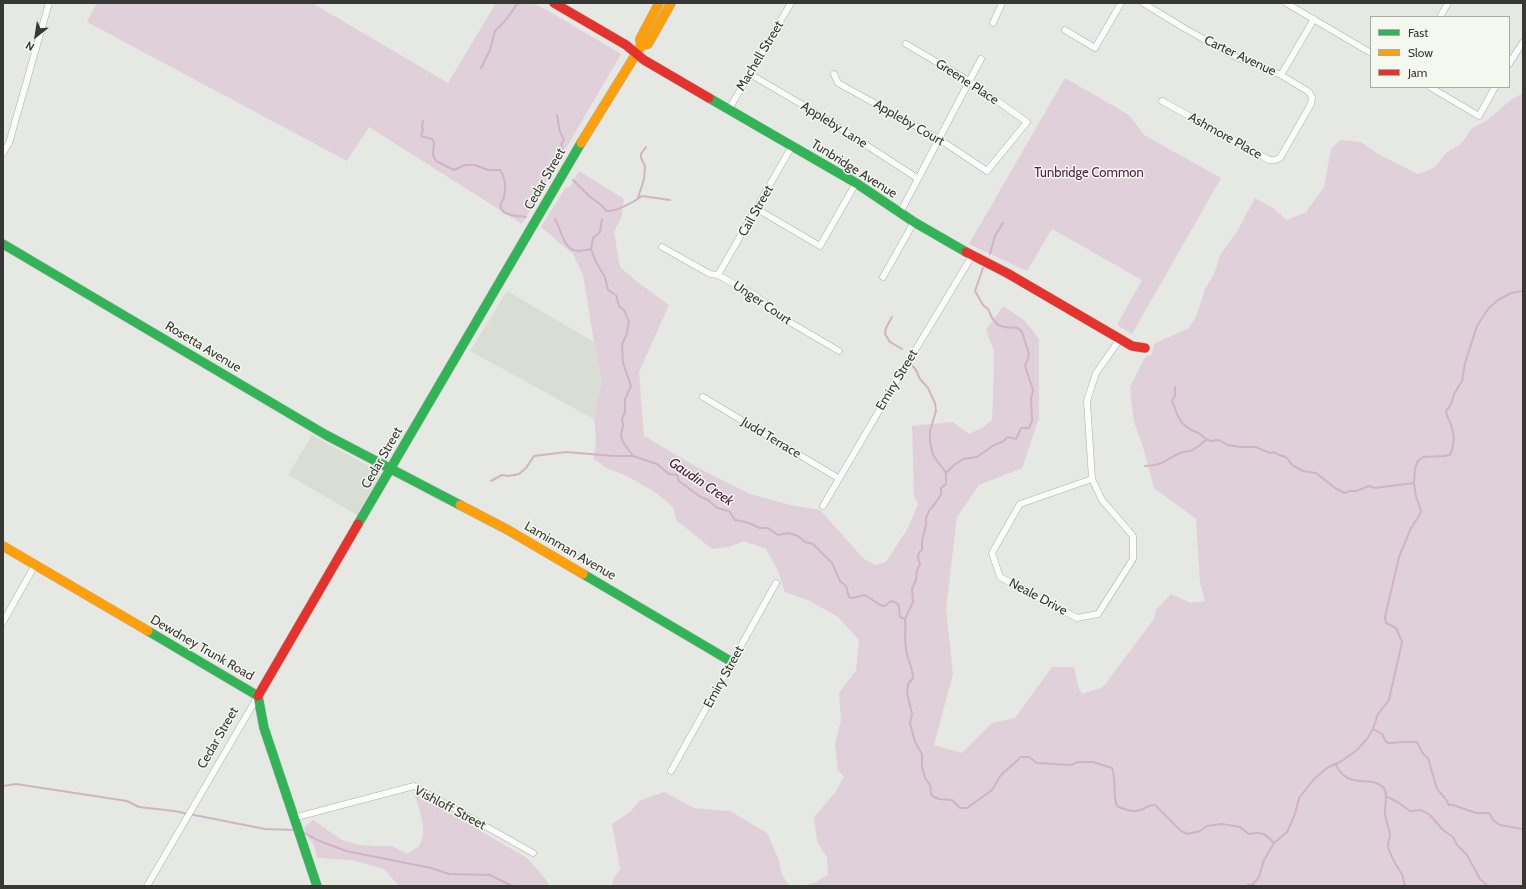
<!DOCTYPE html>
<style>
body{margin:0}
#map{position:relative;width:1526px;height:889px;overflow:hidden;background:#e6e8e4;font-family:Cabin,sans-serif}
canvas{display:block}
.frame{position:absolute;inset:0;border:4px solid #373835;pointer-events:none}
.legend{position:absolute;left:1370px;top:16px;width:140px;height:72px;box-sizing:border-box;background:#f5f8ef;border:1px solid #a9aba5;margin:0;padding:5px 7px;list-style:none;font-size:12px;color:#373835}
.legend li{display:flex;align-items:center;gap:8px;height:20px}
.legend b{width:20px;border:1px solid #a9aba5}
.north{position:absolute;left:16px;top:16px;width:40px;height:40px;-webkit-text-stroke:3px #f5f8ef;paint-order:stroke;rotate:210deg;font-size:11px;font-weight:700;line-height:16px;text-align:center;color:#373835}
.north::after{content:'';display:block;margin:auto;width:14px;height:18px;background:#373835;clip-path:polygon(50% 0,100% 100%,50% 72%,0 100%)}
</style>
<div id="map">
<canvas width="1526" height="889"></canvas>
<div class="frame"></div>
<ul class="legend">
<li><b style="height:5px;background:#30b455"></b>Fast</li>
<li><b style="height:5px;background:#ff9f0a"></b>Slow</li>
<li><b style="height:5px;background:#e5322d"></b>Jam</li>
</ul>
<div class="north">N</div>
</div>
<script>
const context = document.querySelector('canvas').getContext('2d');
context.lineJoin = 'round';
function paint(path, color) { context.fillStyle = color; context.fill(path, 'evenodd'); }
function strokePath(path, color, width, dash) { context.strokeStyle = color; context.lineWidth = width; context.lineCap = dash ? 'butt' : 'round'; context.setLineDash(dash || []); context.stroke(path); }
function label(font, color, halo, rows, align = 'center') {
  context.font = font + ' Cabin,sans-serif'; context.lineWidth = 3; context.setLineDash([]); context.textBaseline = 'middle'; context.strokeStyle = halo; context.fillStyle = color; for (const [text, x, y, turn = 0] of rows) {
    context.save(); context.translate(x, y); context.rotate((+turn || 0) * Math.PI / 180); context.textAlign = isNaN(turn) ? turn : align; if (halo) context.strokeText(text, 0, 0); context.fillText(text, 0, 0); context.restore();
  }
}
const built = new Path2D(`
 M507,291l87,51 8,40 -8,37 -124,-68z
 M312,435l69,38 -24,42 -69,-40z`);
const green = new Path2D(`
 M97,3h215l136,80 48,-80h35l14,6 76,45 -99,170 -153,-97 -22,34 -260,-139z
 M1065,78l64,37 15,20 77,43 -89,156 -15,-9 25,-45 -90,-51 -25,42 -58,-27z
 M1523,93v793h-720l11,-3 14,-8 -1,-17 -10,-17 -3,-24 21,-24 9,-16 -6,-7 -3,-26 6,-24 -2,-27 17,-23 3,-30 -21,-23 -28,-16 -25,-9 -7,-21 -12,-22 -22,-8 -15,6 -17,2 -36,-29 -3,-13 -18,-15 -30,-17 -17,-6 -14,-10 2,-21 -2,-19 8,-38 -8,-39 -11,-67 -10,-21 -32,-27 25,-40h4l9,-16 45,28 -3,19 -7,14 6,35 16,14 33,24 -30,67 5,64 58,34 48,24 40,11 30,5 44,49 11,6 11,-3 22,-34 10,-24 -4,-8 -2,-70 41,-4 16,12 14,-7 9,-7 1,-22 1,-47 -8,-21 17,-24 21,14 15,19v79l-17,50 -43,17 -22,32 -11,92 7,65 -19,71 28,8 30,-30 23,-5 37,-51h22l4,19 4,8 21,-7 51,-68 2,-9 15,-16 20,9 14,-2 -5,-18 -4,-64 -42,-31 -11,-41 -9,-25 -3,-22 -1,-13 15,-30 7,-3 2,-10 35,-16 7,-11 9,-28 9,-15 6,-19 16,-22 19,-35 18,10 14,12 19,-8 18,-25 7,-38 9,-9 21,2 17,12 40,20 16,-6 13,-16 14,-8 11,-16 14,-7 26,-22z
 M664,792l30,16 9,1 27,2 37,22 12,27 3,15 8,11h-178l1,-6 7,-11 -8,-45 18,-12 9,-11z
 M414,794l34,18 79,46 20,23 2,5h-150l-15,-17 -32,-9 -32,-2 -3,1 -3,-14 -5,-6 -5,-11 9,-8 29,20 18,5 14,1h18l15,8c3,-3 8,-5 11,-7 11,-12 1,-40 -4,-53z`);
const stream = new Path2D(`
 M481,68l9,-18 5,-19 10,-10 13,-18
 M557,115l3,17 4,8 -3,4 2,8
 M423,121l-1,6 1,3 -2,6 11,3 2,3 -1,13 3,6 18,9 11,-5h10l13,5h12c6,8 6,18 4,28 -1,2 -2,3 -3,5 -4,13 18,13 25,14
 M573,180l17,17 10,7 6,6
 M638,198l6,-19 1,-13 -4,-8v-4l5,-7
 M606,211c10,1 28,-9 36,-15l28,4
 M555,219c10,18 7,38 36,30
 M602,219l-2,13 -7,6 -2,11 5,13 9,15 3,13 8,5 3,11 5,4 5,12 -3,14 -4,8 1,19 8,23 -6,13v13l-3,7 1,7 -2,9 2,7 10,14 24,8 12,10 8,1 2,6 20,15 9,4 9,8 12,3 6,9 11,2 14,6h8l10,7 10,-2 10,3 7,6 8,2 19,19 8,18 6,5 3,11 3,1 13,-3 15,10 5,1 6,-5c11,2 7,7 9,16l5,2c1,10 -1,20 1,30 1,10 7,19 7,29l-5,6 -1,9 5,21 -2,9 5,19 7,12v13l3,11 5,7 1,8 1,3 7,3 13,1 8,8h7l25,-18 9,-15 20,-18h8l8,6 34,2 7,-3h15l19,6c5,13 0,27 5,38 8,4 18,7 26,3 5,-3 6,-4 12,-4l26,26 7,3 12,-3 7,-5 15,-2 18,3 9,7c12,-3 17,0 25,9
 M990,254l5,-18 8,-13
 M892,317l-6,11 -1,6 5,8 12,7
 M911,364l5,6 4,9 8,9 7,15 1,8 -6,20v11l3,13 13,18
 M1175,387v9l-3,4 5,14 5,9 9,7 8,3 7,6 5,2 8,-1 9,5 12,2h16l14,6 4,-1 5,3 7,2 6,8 11,6 13,2 19,15 10,5 4,-2h7l13,-5 6,2 39,-5
 M1145,466c18,0 21,-7 35,-13 4,-2 7,-1 10,-2 6,-2 11,-7 16,-11
 M491,481l11,-6 7,1 10,-2 7,-6 8,-12 32,-4 48,4h19
 M905,619l8,-17 -1,-13 4,-9 1,-10 3,-6c-2,-6 -4,-10 2,-14v-9l4,-16v-7l3,-7 8,-10 4,-7v-6l5,-4v-11l8,-8 9,-6 14,-2 17,-12 8,-3 6,-5 8,2 5,-11h8l3,-7 -1,-22 2,-9 -8,-24 3,-7 1,-5 -7,-22 -4,-4 -14,-1 -6,-2 -6,-7 -4,-9 -5,-4 -8,-14 8,-23
 M1373,729l9,5 4,8 3,1 16,-1h12l6,12 5,4 9,31 8,9 4,7h4l23,8h13l5,8 6,4 23,4
 M1336,765c12,25 34,10 47,22 6,6 1,20 2,27 1,7 4,14 5,21 0,4 -3,8 -2,12 3,9 7,17 12,24 3,4 4,11 5,15
 M3,786l13,-2 111,17 12,6 35,4 91,18 30,1
 M1386,796l13,7 11,8 11,-1 9,5 13,15 10,7 4,8 10,10 13,24 8,7
 M303,832l14,8 29,11 85,17 18,6 41,1 22,11
 M1228,886h15
 M1245,886l8,-2 6,-7 5,-17 10,-17 13,-11 8,-18 4,-16 15,-19 13,-11 15,-7 15,-11 10,-11 6,-10 5,-15 11,-14 13,-58 -6,-14 -10,-5 -1,-6 14,-60 12,-29 8,-12 2,-5 -5,-15 -2,-13 1,-15 3,-7 5,-4 21,-1 6,-1c4,-9 5,-18 2,-27 -1,-6 -5,-10 -6,-16l6,-10 2,-8 8,-13 3,-18 12,-37 11,-17 10,-9 13,-7 12,-2`);
const street = new Path2D(`
 M1143,3l41,25 52,29 45,18 28,17 3,5 -1,7 -31,54 -5,2h-6l-107,-59
 M1286,3l85,50
 M1440,17l8,-14
 M993,23l9,-20
 M1065,30l30,18 26,-45
 M1509,64l14,-22
 M750,74l73,43 94,61
 M834,74l4,9 101,56 48,32 40,-49 -58,-41 -63,-37
 M1281,75l33,-56
 M1430,87l49,29 16,-29
 M729,109l62,-106
 M3,153l6,-10 40,-140
 M757,209l63,37 36,-63
 M900,213l81,-154
 M662,247l48,27 8,1 35,19 12,9 11,11 63,37
 M718,275l74,-129
 M883,277l31,-55
 M703,397l135,81
 M1092,479l-72,25 -28,49 8,24 77,41 21,-4 35,-55v-23l-31,-36 -10,-21 -5,-78 9,-28 24,-34
 M823,506l70,-119 79,-131
 M3,622l32,-57
 M671,771l105,-188
 M293,818l121,-32 119,67
 M147,886l111,-190`);
const fast = new Path2D(`
 M709,98l147,85 58,39 52,30
 M3,244l323,191 134,70
 M358,524l223,-381
 M583,574l149,88
 M148,631l110,65 6,32 53,158`);
const slow = new Path2D(`
 M641,46l-1,-7 19,-36
 M581,143l60,-97 7,-2 23,-41
 M460,505l48,25 75,44
 M3,546l145,85`);
const jam = new Path2D(`
 M554,3l72,42 18,15 65,38
 M966,252l41,21 125,73 13,2
 M258,696l100,-172`);
const streetNames = [
 ["Machell Street",760,56,-59],
 ["Carter Avenue",1240,56,25],
 ["Greene Place",967,82,33],
 ["Appleby Court",909,123,30],
 ["Appleby Lane",834,125,32],
 ["Ashmore Place",1225,136,29],
 ["Tunbridge Avenue",854,169,32],
 ["Cedar Street",545,179,-60],
 ["Cail Street",756,211,-60],
 ["Unger Court",762,303,34],
 ["Rosetta Avenue",203,347,31],
 ["Emiry Street",897,380,-59],
 ["Judd Terrace",771,438,31],
 ["Cedar Street",382,458,-60],
 ["Laminman Avenue",570,551,30],
 ["Neale Drive",1038,597,28],
 ["Dewdney Trunk Road",202,648,30],
 ["Emiry Street",724,677,-61],
 ["Cedar Street",218,738,-60],
 ["Vishloff Street",450,808,28]
];
const parkNames = [
 ["Tunbridge Common",1089,173]
];
const waterNames = [
 ["Gaudin Creek",701,482,34]
];
paint(built, '#d9ddd3');
paint(green, '#e0d0da');
strokePath(stream, '#d0b4c6', 2);
strokePath(street, '#adafac', 7);
strokePath(fast, '#adafac', 10);
strokePath(slow, '#adafac', 10);
strokePath(jam, '#adafac', 10);
strokePath(street, '#fbfcfb', 6);
strokePath(fast, '#30b455', 9);
strokePath(slow, '#ff9f0a', 9);
strokePath(jam, '#e5322d', 9);
label('13px', '#373835', '#f5f8ef', streetNames);
label('13px', '#542147', '#f5f8ef', parkNames);
label('italic 14px', '#48163c', '#f5f8ef', waterNames);
</script>
